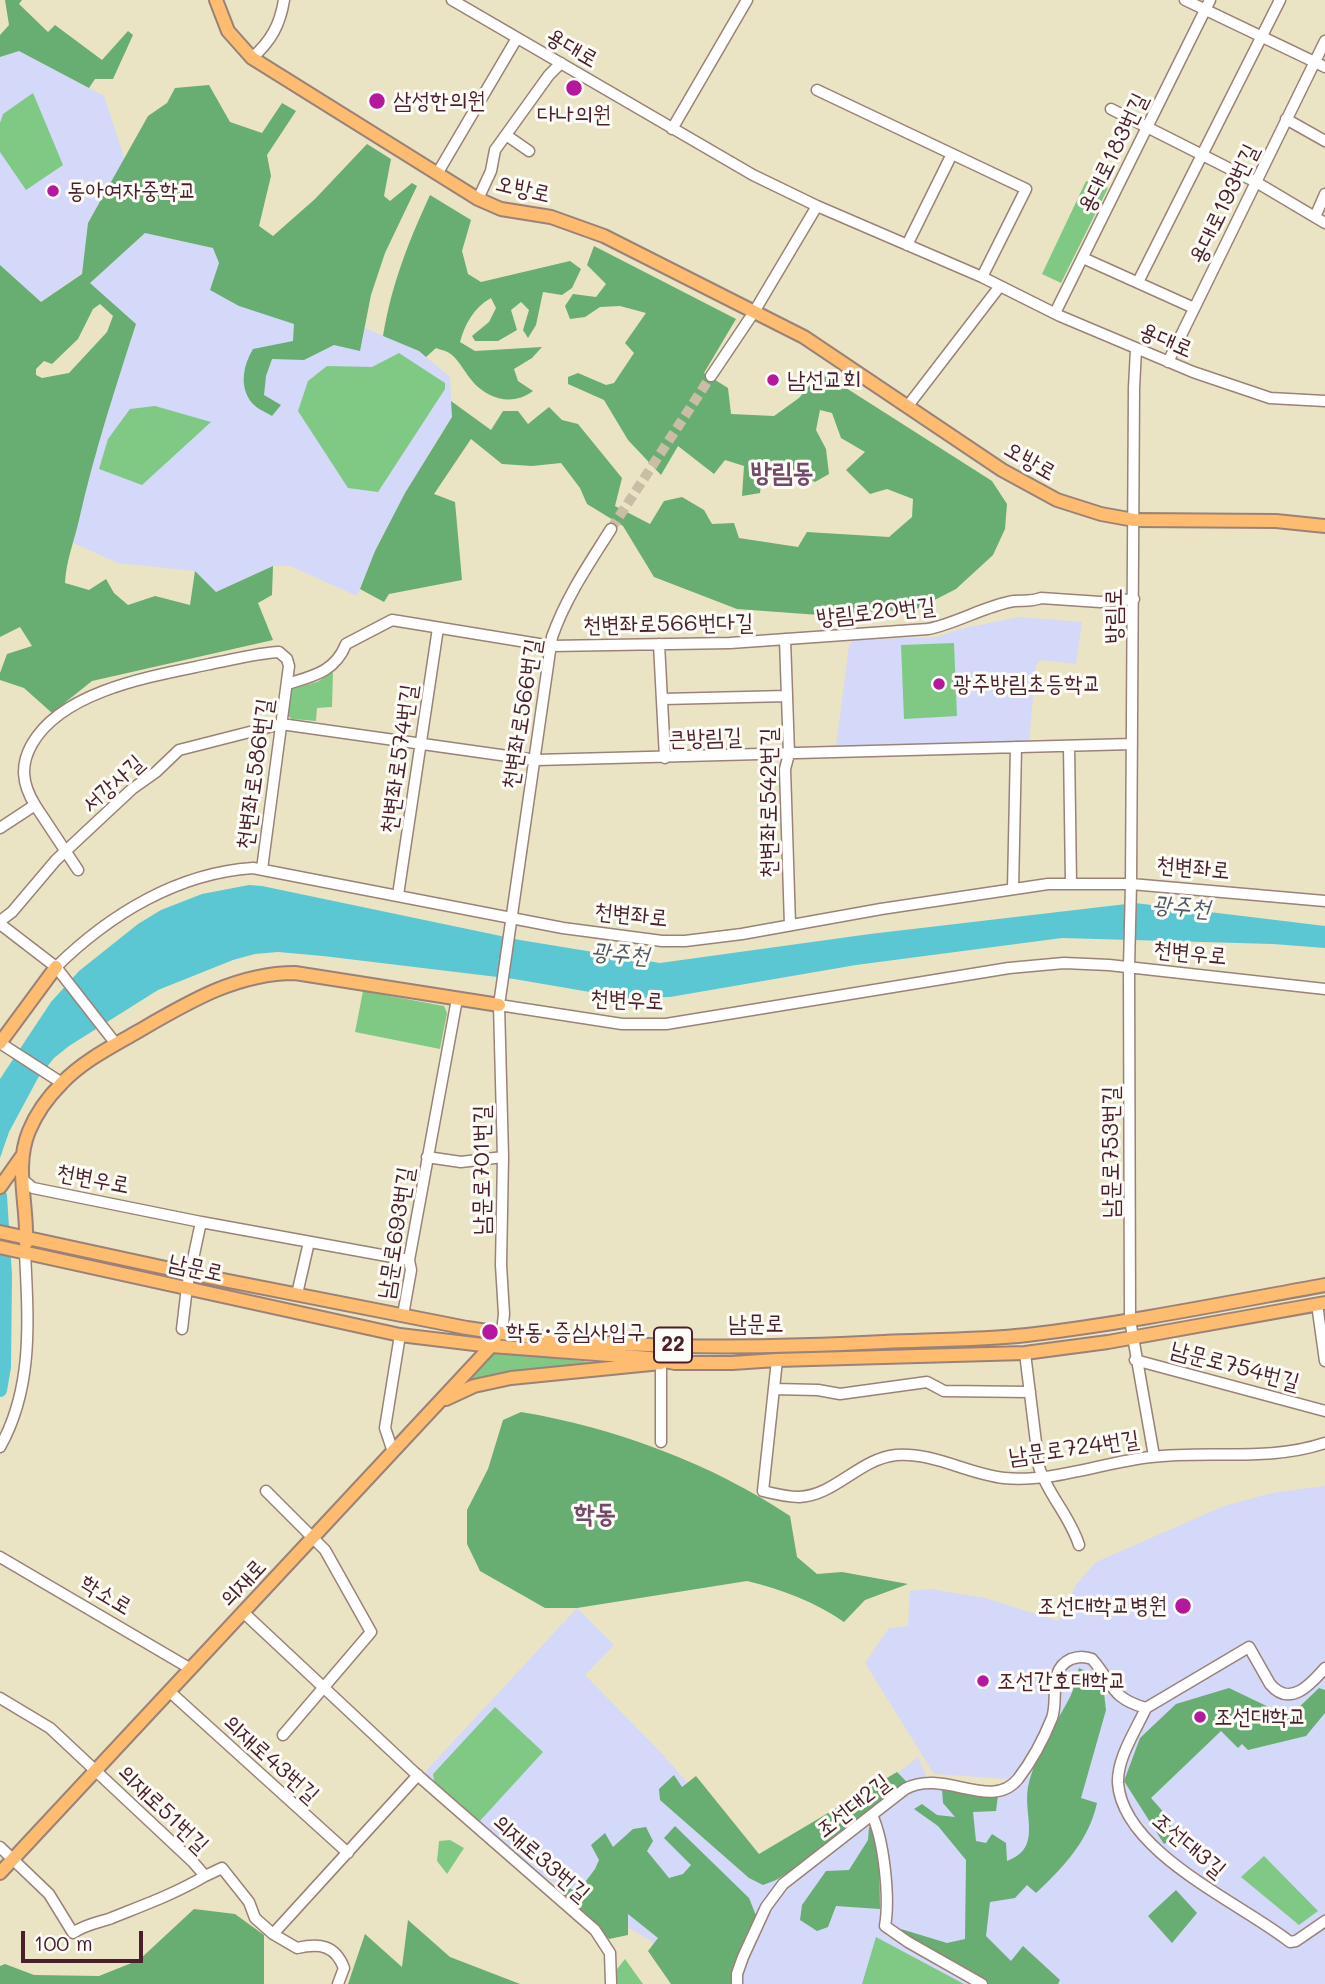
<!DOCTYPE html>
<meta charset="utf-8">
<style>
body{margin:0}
#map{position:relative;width:1325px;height:1984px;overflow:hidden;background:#eae4c4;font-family:Mali,sans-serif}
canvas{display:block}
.scale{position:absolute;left:21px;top:1931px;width:122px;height:32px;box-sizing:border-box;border:4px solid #4a1f2b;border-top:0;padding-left:9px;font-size:21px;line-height:24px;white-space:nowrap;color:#4a1f2b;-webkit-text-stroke:5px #fdfcf7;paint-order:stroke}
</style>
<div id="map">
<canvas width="1325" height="1984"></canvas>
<div class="scale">100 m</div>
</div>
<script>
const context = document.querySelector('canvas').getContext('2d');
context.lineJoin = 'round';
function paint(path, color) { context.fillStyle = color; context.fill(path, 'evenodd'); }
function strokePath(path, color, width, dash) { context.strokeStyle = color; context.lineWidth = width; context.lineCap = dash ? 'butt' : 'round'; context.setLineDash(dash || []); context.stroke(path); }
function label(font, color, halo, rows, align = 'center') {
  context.font = font + ' Mali,"Poor Story",sans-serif'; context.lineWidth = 6; context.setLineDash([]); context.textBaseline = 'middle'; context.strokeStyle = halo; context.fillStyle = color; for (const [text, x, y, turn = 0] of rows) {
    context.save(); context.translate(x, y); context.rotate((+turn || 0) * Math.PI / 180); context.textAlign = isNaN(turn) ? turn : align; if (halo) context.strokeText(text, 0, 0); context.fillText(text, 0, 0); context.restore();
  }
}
const built = new Path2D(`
 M19,51l85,45 21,64 -37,63 -6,50 -41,29 -41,-37v-208z
 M145,233l68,15 152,80 54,23 31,26 2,40 -47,76 -30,58 -18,45 -67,-30h-17l-57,26 -21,-21 -77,-8 -45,-20 21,-91 42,-128 -47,-41z
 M1019,617l63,5 -6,42 -35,-4 -5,5 -7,76 -193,5 13,-100 4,-6 84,-3 23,-8z
 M1325,1486v498h-639l-35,-43 -110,-66 -35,-27 -78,-68 -2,-9 151,-163 37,37 -29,30 80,82 96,110 12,4 145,-114 13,31 73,8 19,-16 -89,-6 -69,-111 24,-35 19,-2 2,-35 20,-2 55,9 73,23 18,-36 20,-23 128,-56 48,-13z`);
const green = new Path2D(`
 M33,93l30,72 -37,25 -26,-38v-29l3,-9z
 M1086,181l22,7 -47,95 -19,-9z
 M399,353l46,30v6l-67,103 -30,-4 -50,-77 10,-30 19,-15 45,1z
 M155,406l56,16 -69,63 -43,-16 9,-30 22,-30z
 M954,643l3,73 -53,3 -3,-74z
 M333,672l-1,35 -15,1 -1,13 -24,-2 -5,-4 3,-26 27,-7z
 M363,991l81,15 3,7 -7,36 -85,-17z
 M498,1351l100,12 -44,7 -103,22 42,-40z
 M495,1707l48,45 -65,71 -44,-42 -1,-7z
 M450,1840l14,8 -17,26 -10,-13 2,-20z
 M1264,1856l54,55 -19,14 -58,-48z
 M876,1937l88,47h-102z
 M625,1959l18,25h-38z`);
const forest = new Path2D(`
 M5,0h17l-3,4 29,28 7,-7 47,35 26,-29 5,4 -20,44h-18l-6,9 -70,-37 -19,6v-22l9,-10z
 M209,85l21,37 32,11 20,-30 14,8 -29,44 4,21 -12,50 14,10 42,-37 52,-55 24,15 -7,37 6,5 22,-18 5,3 -32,67 -14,42 -11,56 -26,-6 -30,15 -32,-1 -6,17 -2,19 17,10 -9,11c-6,-4 -15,-7 -20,-13 -13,-16 -9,-37 1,-54l40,-8 1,-17 -55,-18 -29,-16 9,-27 -6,-15 -68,-15 -55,50 46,41c-21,65 -42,129 -57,196 -5,22 -13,41 -14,63l24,7 17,-11 8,14 14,12 27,-9 35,9 5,-34 21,21 57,-26 -1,29 -14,8 15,37 -181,41 -40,32 -28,-25 -24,-8v-7l7,-19 25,-8 -12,-19 -20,10v-372l41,37 41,-28 6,-51 60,-107 19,-13 8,-15zM100,304l13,12 -6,16 -38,41 -27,5 -6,-3v-6l8,-8 8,3 26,-25 15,-30z
 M430,195l41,25 -9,31 6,23 13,8 89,-21 11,8 -9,19 -10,7 -19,-3 -7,33 -8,13 -5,-8 6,-20 -8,-8 -10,8 6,20 -19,11h-23l-3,-5 17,-14 7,-14 -5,-10c-17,9 -26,26 -31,44l15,9 67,-4 -10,11 -18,11 4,12 15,10c-20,15 -44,9 -60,-9 -7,-8 -13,-20 -21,-27 -4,-4 -11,-5 -16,-7l-10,9 -7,-6 -36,-15c9,-53 25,-93 47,-141z
 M594,246l142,73 -32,54 24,15 3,26 43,2 25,-18 22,-26 171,109 15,23 -2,25 -12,26 -37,34 -39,20 -98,6 -82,-6 -83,-32 -31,-51 -36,-22 -7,-16 -19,-25 -29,3 -30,-2 -31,-25 -37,55 21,8 7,78 -73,14 -5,8 -24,-13 15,-38 30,-58 47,-76 -1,-16 40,29 12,-19h15l10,13 21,-17 13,13 16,4 44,54 -7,28 35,18 14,-23 18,-4 22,13 8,14 22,-1 5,15 59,9 9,-15 82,5 23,-20 1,-18 -26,-10 -17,5 -24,-24 19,-18 -24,-14 -9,-25 -12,-3 -4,20 10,19 3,25 -14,8 -25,-14 -27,-1 -3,26 -18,3 2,-30 -19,-6 -11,14 -36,-28 -17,29 -33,-35 -24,-40 -36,-16v-7l10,-4 28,12 8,-2 20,-30 -9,-10 21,-30 -26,-7 -20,1 -15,10 -15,2 -5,-13 8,-12 23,3 10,-13 -19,-19z
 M521,1412c92,15 192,52 269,104l7,41 20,17 25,-2 66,12 -43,16 -21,22c-29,-20 -63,-33 -97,-41l-170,27h-32l-65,-37 -13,-27v-34l21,-41 15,-49z
 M1079,1668l15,7 10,18 2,17 -25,88 16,5c-8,37 -34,65 -61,90l-9,-8 -12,13 -25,4 -4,34 25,25 12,-15 37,34 -2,4h-71l-84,-51 -2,-4 46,14 18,-4 1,-79 -28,-34 -24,-17 8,-5 15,11 18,2 -12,-14 -1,-14 56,6 -2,16 -23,1 3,29 10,2 6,-9 14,9 1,18c36,-13 16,-45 21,-74 7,-32 26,-60 41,-88 5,-9 7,-21 10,-31z
 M1229,1688l48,23 17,1 25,-24 6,2v23l-19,23 -58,14 -6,-6 -4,4 -17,-17 -70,67 16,18 -3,3 15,16 -15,9 -40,-63 16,-43 36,-34z
 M897,1772l10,10 -115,88 -16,10 -13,5 -14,-7 -89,-78 -1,-11 15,-14 8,12 14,-11 63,78z
 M675,1826l74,72 8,20 -25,57v9h-61l-23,-33 10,-13 -30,-24v21l-19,4 -54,-50 6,-7 16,11 18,-24 4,-9 -8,-15 14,-12 8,14 20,-18 13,-2 7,14 -6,10 22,27 14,-4 8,-9 -27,-27z
 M869,1827l6,1 4,18 1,63 -44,-3 -8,21 -11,4 -17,-11 2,-15 24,-34 23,-1 19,-30z
 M1176,1890l21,23 -25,30 -24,-27z
 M194,1909l41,5 29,21v49h-264v-18l5,-2 29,11 65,1 40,-16z
 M408,1920l42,37 70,27h-172l17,-50 37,33z`);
const water = new Path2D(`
 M249,885l13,1 258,54 140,23 210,-29 265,-31 190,23v22l-52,-4 -211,-6 -206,27 -186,32 -45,1 -111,-19 -191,-23 -45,-4 -23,2 -22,6 -75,30 -89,56 -15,12 -16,20 -29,54 -9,26v-79l51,-77 28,-31 59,-47 23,-14 41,-16z`);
const river = new Path2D(`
 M0,1196l5,79 -1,92 -4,23`);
const minorTunnel = new Path2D(`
 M611,529l100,-153`);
const minor = new Path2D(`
 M452,0l301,175 64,31 165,71 78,39 133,56 77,26 55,3
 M1185,0l140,67
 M252,58c19,-17 28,-33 32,-58
 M817,90l209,99 -44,88
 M1111,109l145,73 69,41
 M1286,119l39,22
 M672,129l75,-129
 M506,135l23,16
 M437,174l80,-136
 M478,199l13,-28 4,-21 54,-75 12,-12
 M1315,217l10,-23
 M907,245l45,-91
 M1083,258l111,50
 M1138,282l142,-282
 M1055,313l155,-313
 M1136,349l-2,39 -3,496 -2,83 1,353 24,136
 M1168,362l157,-321
 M711,376l43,-64 63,-106
 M907,407l93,-121
 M785,639l4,115 -4,15 5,156
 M659,644l6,114
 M287,684c26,-8 48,-12 59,-40l46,-24 159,26 179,-3 198,-14c30,-6 56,-23 86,-28 9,-1 17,1 27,-3l59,4 34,-3
 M663,699l124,-3
 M1069,746l2,137
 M35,805l43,65
 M0,828l35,-23c-13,-21 -15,-40 -3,-61 31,-54 121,-68 178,-80 22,-4 46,-11 69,-12l8,7 2,7 -27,203
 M1013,889l3,-142
 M398,895l40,-267
 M0,921l12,-9 44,-52 76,-71 24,-17 23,-22 102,-26 255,36 596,-16
 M0,924l56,43 60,77
 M56,967c53,-52 121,-94 197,-99l310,60 99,13h23l57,-7 139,-25 167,-25h83l194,17
 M499,1005l123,19h44l343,-56 55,-5 45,2 216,24
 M0,1043l62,40
 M427,1157l34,5 42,-5
 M22,1179l11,9 168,34
 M297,1294l12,-52
 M1317,1304l8,57
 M403,1315l8,-45 -2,-10 48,-261
 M182,1329l5,-42 14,-65 208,38
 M502,1333l2,-19 -3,-49 2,-108 -4,-152 53,-368c14,-40 37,-73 59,-108
 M1025,1353l14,114c9,28 31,49 40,78
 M777,1360l-14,131c12,3 24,6 36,6 37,-2 60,-38 97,-42 37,-3 72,19 108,23 47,5 100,-16 147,-21 58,-7 118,5 174,-14
 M1135,1360l190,51
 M661,1363v79
 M774,1389l44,1 22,4 87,-12 17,9 86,1
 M0,1447c34,-60 28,-129 25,-195
 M393,1452l-8,-24 15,-93
 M266,1491l59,59 46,82 -88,103
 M0,1557l191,112
 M244,1613l170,159 181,158 15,23 1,30
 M170,1692l178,161
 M0,1698l50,30 143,134 12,14 17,-8 27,34 6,16 18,16 24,14c23,-5 38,-3 47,20l-6,16
 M1146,1708c-10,22 -29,50 -28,75 5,70 123,120 172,159l6,-1 29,-20
 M872,1815c12,26 18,83 13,111l23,16 74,42
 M0,1847l49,47 24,39c11,-8 23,-10 36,-14 32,-13 66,-25 96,-43
 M273,1934l145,-159
 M737,1984v-10l6,-17 23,-50 17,-23 122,-95c39,-21 86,23 113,-10 13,-17 26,-41 34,-61 7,-19 -5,-48 19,-59 8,-3 14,-3 21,0 22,25 18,39 54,49l103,-61 21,37c20,24 41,0 55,-16`);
const major = new Path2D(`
 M216,0l12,31 24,27 226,141 23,10 50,8 53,19 200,101 198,133 55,30 44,14 33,6 142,1 49,5
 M0,1043l56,-76
 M0,1187l22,-31
 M0,1232l203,44 264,52c137,22 279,21 417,14 48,-2 96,-2 143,-7 100,-12 199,-32 298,-50
 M26,1243c2,-37 -12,-76 3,-112 7,-17 20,-35 33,-48 21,-22 49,-36 75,-51 50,-29 99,-59 158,-59l204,32
 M0,1247l400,88 91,11 158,12 26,5h57l45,-3 248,-7 83,-11 217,-39
 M446,1399l28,-13 37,-8 150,-15
 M0,1873l495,-531`);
const markers = [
 [574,88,9,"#b5179e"],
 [377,101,9,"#b5179e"],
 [53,191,7,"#b5179e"],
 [773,380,7,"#b5179e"],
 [939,684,7,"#b5179e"],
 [490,1332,9,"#b5179e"],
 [1183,1606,9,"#b5179e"],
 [983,1681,7,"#b5179e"],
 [1200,1717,7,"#b5179e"]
];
const shields = [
 [673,1345,38]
];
const shieldNames = [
 ["22",673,1345]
];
const streetNames = [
 ["용대로",572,48,30],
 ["용대로183번길",1113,153,-64],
 ["오방로",523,189,13],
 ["용대로193번길",1224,204,-64],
 ["용대로",1166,340,23],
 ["오방로",1030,461,30],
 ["방림로20번길",876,612,-6],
 ["방림로",1114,616,-90],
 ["천변좌로566번다길",668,624,-1],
 ["천변좌로566번길",522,714,-81],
 ["큰방림길",705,738,-2],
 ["천변좌로574번길",399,759,-82],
 ["천변좌로586번길",255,774,-82],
 ["서강사길",113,784,-42],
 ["천변좌로542번길",769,803,-90],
 ["천변좌로",1193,868,5],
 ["천변좌로",631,915,6],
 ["천변우로",1190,953,6],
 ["천변우로",627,1000,3],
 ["남문로753번길",1111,1152,-90],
 ["남문로701번길",482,1170,-90],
 ["천변우로",93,1179,11],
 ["남문로693번길",396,1233,-81],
 ["남문로",196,1268,13],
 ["남문로",756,1324],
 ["남문로754번길",1235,1366,15],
 ["남문로724번길",1074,1448,-8],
 ["의재로",243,1583,-47],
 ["학소로",106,1595,31],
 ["의재로43번길",271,1759,42],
 ["조선대2길",853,1806,-38],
 ["의재로51번길",163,1809,44],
 ["조선대3길",1189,1845,40],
 ["의재로33번길",541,1858,41]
];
const poiNames = [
 ["삼성한의원",393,101],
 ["다나의원",574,115,"center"],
 ["동아여자중학교",67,191],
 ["남선교회",787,380],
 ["광주방림초등학교",953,684],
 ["학동·증심사입구",506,1332],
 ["조선대학교병원",1167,1606,"right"],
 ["조선간호대학교",997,1681],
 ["조선대학교",1214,1717]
];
const waterNames = [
 ["광주천",1181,907,5],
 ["광주천",620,954,5]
];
const quarterNames = [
 ["방림동",782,473],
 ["학동",595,1514]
];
paint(built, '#d4d8f9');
paint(green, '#80c985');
paint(forest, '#68ad72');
paint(water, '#5ac7d2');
strokePath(river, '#5ac7d2', 14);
strokePath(minorTunnel, '#cabda5', 10, [10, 5]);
strokePath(minor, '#9a8278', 13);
strokePath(major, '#9a8278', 16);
strokePath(minor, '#fff', 10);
strokePath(major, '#febc70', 12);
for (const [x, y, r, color] of markers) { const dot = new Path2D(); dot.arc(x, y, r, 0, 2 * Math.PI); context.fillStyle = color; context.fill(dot); strokePath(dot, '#fdfcf7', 2.5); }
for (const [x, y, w] of shields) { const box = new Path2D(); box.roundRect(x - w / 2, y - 17.5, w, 35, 5); context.fillStyle = '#fdfcf7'; context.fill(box); strokePath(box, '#4a1f2b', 2); }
label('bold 21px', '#4a1f2b', null, shieldNames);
label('23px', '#4a1f2b', '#fdfcf7', streetNames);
label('23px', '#4a1f2b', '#fdfcf7', poiNames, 'left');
label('italic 24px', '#505a65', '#fdfcf7', waterNames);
label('bold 26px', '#724967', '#fdfcf7', quarterNames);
</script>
